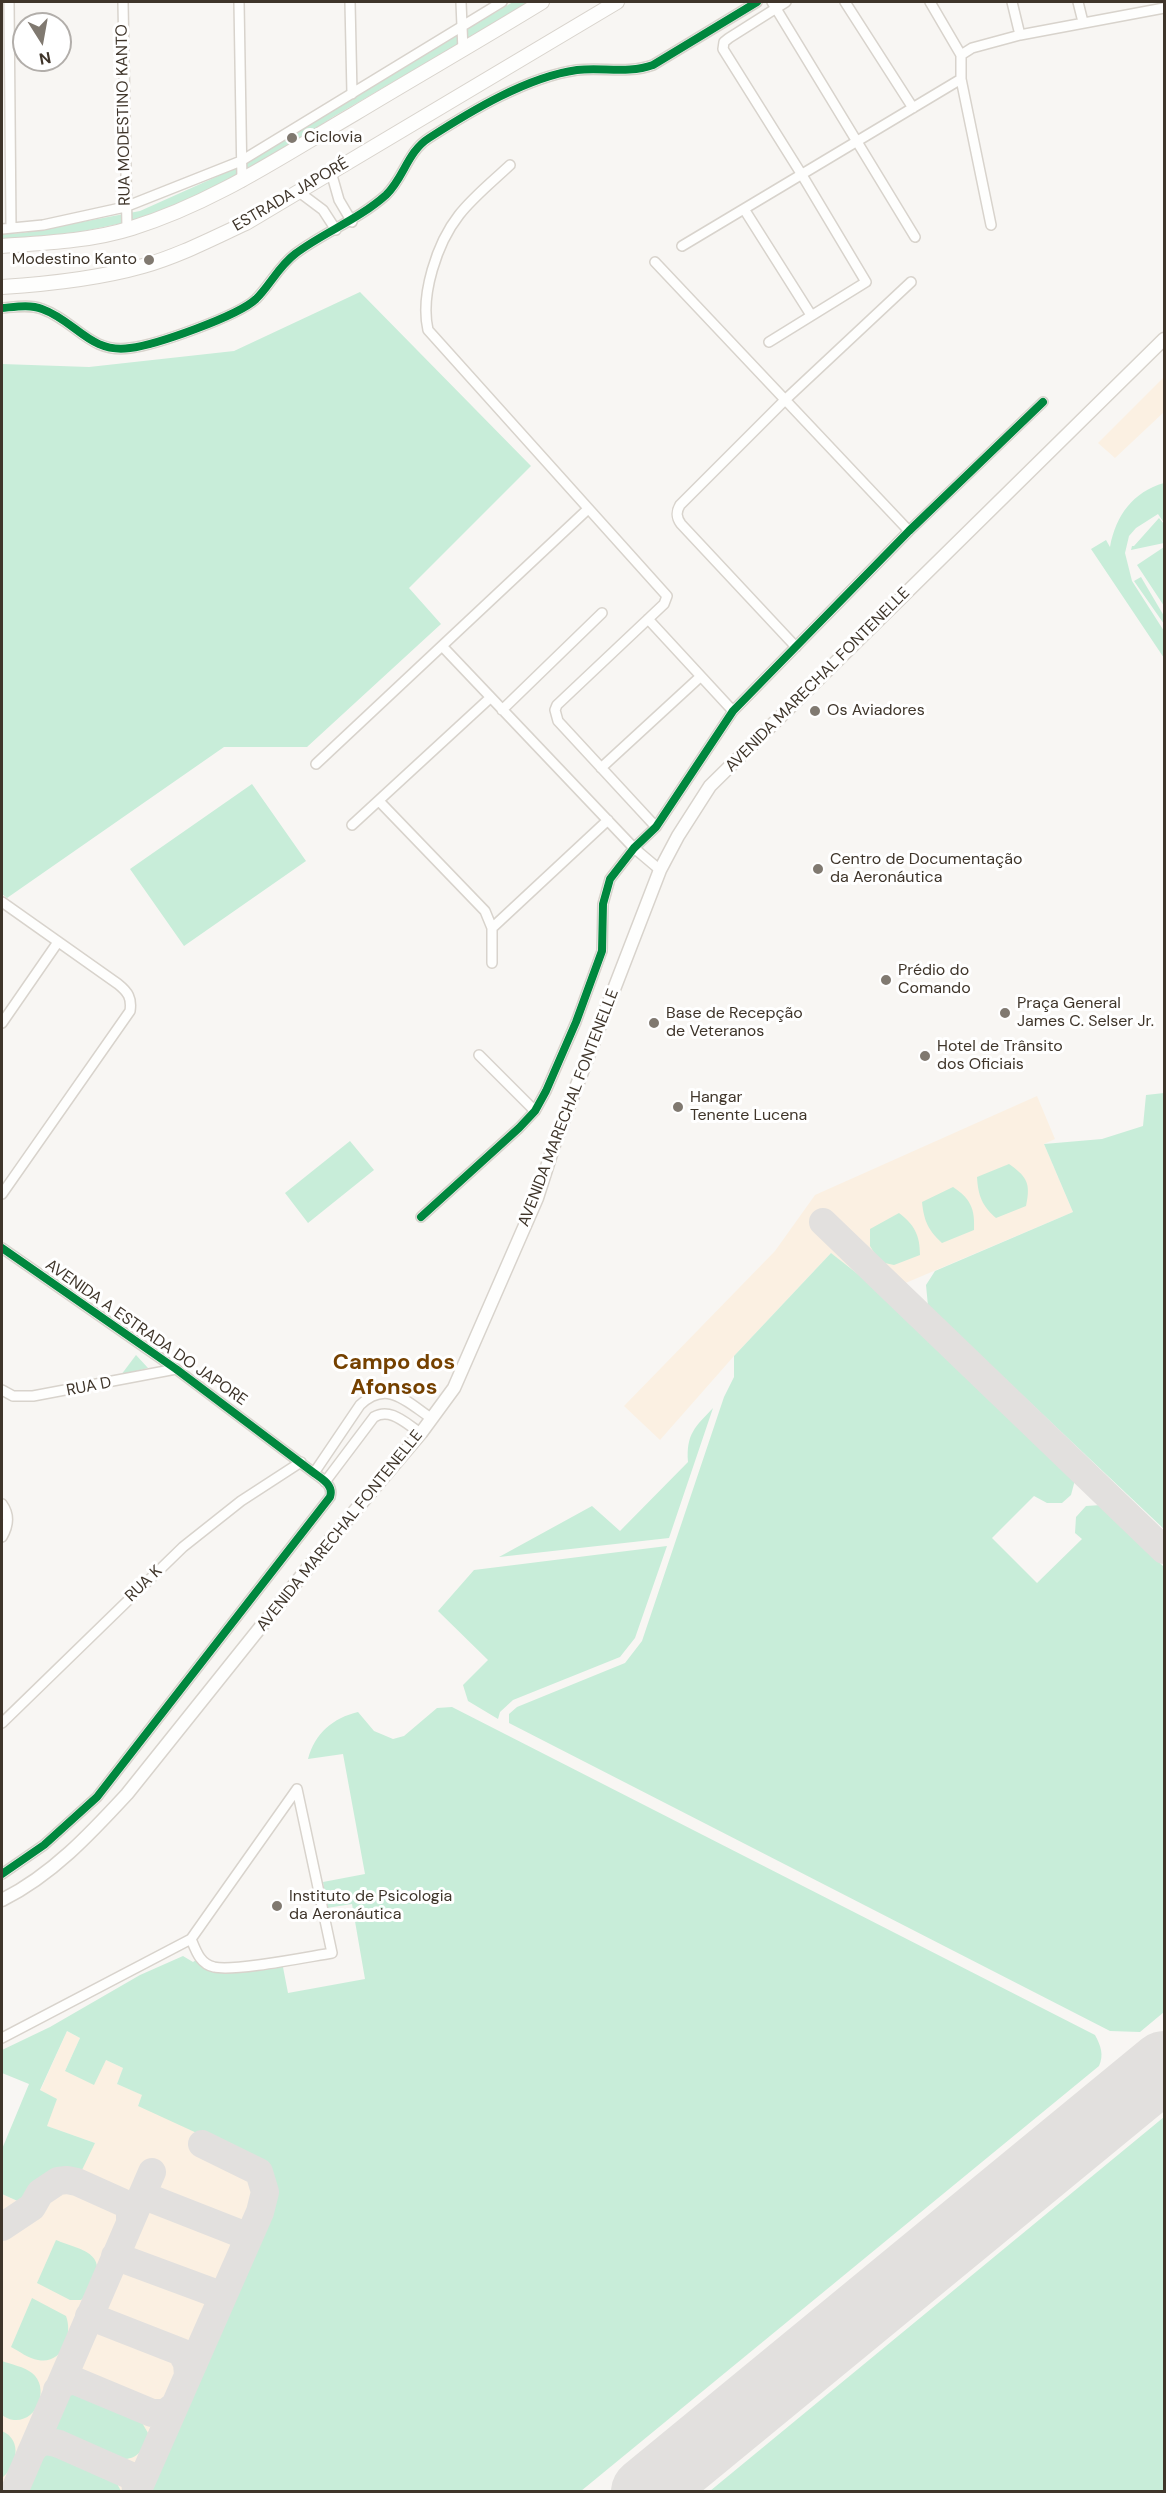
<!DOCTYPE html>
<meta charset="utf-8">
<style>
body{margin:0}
#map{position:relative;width:1166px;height:2493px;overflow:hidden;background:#f8f6f3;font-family:"DM Sans",sans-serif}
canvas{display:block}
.frame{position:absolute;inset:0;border:3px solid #3f352a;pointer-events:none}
.north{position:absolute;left:12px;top:12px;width:60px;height:60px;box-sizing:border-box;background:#fff;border:2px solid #b2aeaa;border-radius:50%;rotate:169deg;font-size:16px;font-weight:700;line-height:24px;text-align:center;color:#3f352a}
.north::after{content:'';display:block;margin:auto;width:21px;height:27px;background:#807970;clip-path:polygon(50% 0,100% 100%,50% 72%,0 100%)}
</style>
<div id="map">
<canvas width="1166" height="2493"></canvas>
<div class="frame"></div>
<div class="north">N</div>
</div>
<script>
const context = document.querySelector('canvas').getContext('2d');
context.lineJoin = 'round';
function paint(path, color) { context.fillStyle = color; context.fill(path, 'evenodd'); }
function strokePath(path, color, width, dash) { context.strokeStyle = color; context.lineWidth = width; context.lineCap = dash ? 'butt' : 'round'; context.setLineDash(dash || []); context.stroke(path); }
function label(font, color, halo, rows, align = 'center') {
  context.font = font + ' "DM Sans",sans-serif'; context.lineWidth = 6; context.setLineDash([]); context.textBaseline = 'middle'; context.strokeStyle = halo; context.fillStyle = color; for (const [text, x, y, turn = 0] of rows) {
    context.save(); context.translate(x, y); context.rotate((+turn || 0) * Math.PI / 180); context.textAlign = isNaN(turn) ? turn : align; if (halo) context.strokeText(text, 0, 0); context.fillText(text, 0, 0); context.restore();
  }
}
const built = new Path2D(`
 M1164,377v35l-49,46 -17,-15z
 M1037,1096l18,43 -11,5 29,68 -191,81 -51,-40 -97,103 -74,84 -36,-34 151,-155 40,-56z
 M67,2031l13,7 -15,33 41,-11 17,8 -6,16 26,11 -5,10 111,52 17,13 6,14 -1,20 -125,287h-144v-297l22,10 7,-17 12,-11 15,-5 37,-28 -49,-17 -6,-35z`);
const green = new Path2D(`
 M513,2h17l-197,115 -99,65 -92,37 -116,24 -24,1v-10l21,-1 117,-22 87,-39z
 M360,292l171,174 -122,122 32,36 -134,123h-83l-217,151 -5,-4v-530l87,3 145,-16z
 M1164,483v40l-6,-9 -22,14 -7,8 -4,17 7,28 32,50v27l-73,-109 15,-9 4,7c6,-32 23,-55 54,-64z
 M1159,518l5,6v19l-33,7 1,-4h2z
 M1164,547v59l-27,-41z
 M1141,577l23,39v8l-30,-43z
 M252,784l54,77 -122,85 -54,-77z
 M1164,1093v436l-236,-223 -2,-21 9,-14 138,-59 -29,-68 58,-5 41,-13 3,-31z
 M350,1141l24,29 -66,53 -23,-30z
 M1009,1164c18,13 22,19 17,42l-30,12c-14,-12 -18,-23 -19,-41z
 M953,1187c18,12 22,22 21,43l-32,13c-14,-13 -18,-22 -20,-41z
 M899,1213c16,12 21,23 21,42l-26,10 -14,-3 -10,-16v-17z
 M831,1253l51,40 193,187 -4,15 -9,8h-15l-13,-7 -42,42 45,45 45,-44 -7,-6 1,-16 10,-11 15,-1 63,62v445l-24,20 -30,-1 -601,-308v-9l8,-7 108,-44 17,-22 82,-244 10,-20v-21z
 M136,1355l12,13 -27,7z
 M713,1408l-44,130 -170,19 93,-51 28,25 68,-69c-2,-28 7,-35 25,-54z
 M667,1546l-32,92 -15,19 -107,43 -13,12 -2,7 -30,-18 -5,-16 25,-25 -50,-49 36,-41z
 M452,1707l643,328c6,11 9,20 4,31l-518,425h-435l125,-287 1,-20 -6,-14 -17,-13 -111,-51 4,-11 -25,-11 6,-16 -17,-8 -12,25 -29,-14 15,-33 -13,-7 -27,59 17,9 -10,27 48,17 -14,29c-31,-1 -45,1 -57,32l-22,-10v-45l27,-65 -27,-11v-23l48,-23 90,-52 43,-19 10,6 3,-2 15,11 8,2 63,-11 6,31 77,-14 -13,-75 -25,4 -4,-26 42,-8 -22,-120 -35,5c7,-26 25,-41 50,-47l16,19 19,8 11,-3 33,-28z
 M1164,2117v374h-454z
 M56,2240c22,9 51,12 38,41 -3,8 -6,14 -13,19h-11l-33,-17z
 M32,2298l34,18c7,18 -3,49 -28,44 -9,-1 -19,-9 -27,-13z
 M2,2361c8,3 23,6 30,12 18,14 6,49 -18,47 -4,0 -9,-3 -12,-5z
 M77,2392l61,24 10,17c-3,10 -5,21 -17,25 -4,1 -10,2 -13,2 -9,-2 -55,-21 -60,-25 -18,-21 -2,-37 19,-43z
 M2,2431c21,9 15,35 0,47z
 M53,2452l62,28 6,11h-93c-9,-23 5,-32 25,-39z`);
const taxiway = new Path2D(`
 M823,1222l341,328
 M142,2195l107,42
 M2,2227l30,-20 8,-14 18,-12 9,-1 10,2 49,22 4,6v12
 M115,2256l108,40
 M89,2316l92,36 6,11 1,13
 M57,2390l5,-6 11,-4 79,33h13l9,-7
 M31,2452c8,-12 15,-12 28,-8l70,31 6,5 1,12
 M14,2492l138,-320
 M137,2492l123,-280 5,-20 -6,-20 -57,-28`);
const runway = new Path2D(`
 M646,2492l518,-426`);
const minor = new Path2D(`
 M9,2l2,226
 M123,2l4,227
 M239,2l3,180
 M350,2l2,92
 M461,2l2,49
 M772,2l143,235
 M845,2l68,106
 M930,2l31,53
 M1012,2l8,33
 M1078,2l5,20
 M510,165c-17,16 -37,32 -51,50 -22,28 -39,80 -31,115l239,266 -3,8 -107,101 -2,5 3,11 98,106
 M331,172l8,28 13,22
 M299,192l24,18 13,20
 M744,209l67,106
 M991,225l-30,-146v-24l11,-7 48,-13 144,-27
 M2,229l41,-4 82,-18 116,-46 261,-159
 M682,246l279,-167
 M655,262l254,269
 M2,308c12,-1 28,-4 40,1 34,12 48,45 88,39 26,-3 108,-32 126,-49 14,-14 23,-33 39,-45 29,-22 63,-34 91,-59 18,-17 21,-43 43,-57 42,-27 98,-61 148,-68 25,-3 51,4 76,-5l104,-63
 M769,342l97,-60 -64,-107 -79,-126 1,-7 5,-4 57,-36
 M648,619l85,92
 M442,646l192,202 26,22
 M796,647l-115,-123c-5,-7 -5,-12 -1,-19l106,-106 125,-117
 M502,710l100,-97
 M316,764l272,-255
 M601,768l99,-91
 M379,801l106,110 7,17v35
 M352,825l138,-127
 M2,902l116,82c10,8 14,14 12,27l-128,183
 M492,928l116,-108
 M2,1023l56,-81
 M479,1055l56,56
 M421,1217l98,-89 16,-17 11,-20 30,-69 26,-71 1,-47 7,-25 24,-31 22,-21 77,-116 176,-180 134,-129
 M2,1248l174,121 138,104c8,6 20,12 16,24l-233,300 -53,48 -42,29
 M2,1390l11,6h20l143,-27
 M314,1473l46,-68c27,-26 47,-3 71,13
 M325,1482l49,-65c17,-10 32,7 47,16
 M2,1504c8,11 7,21 0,33
 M2,1723l181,-176 58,-46 60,-39
 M191,1939c5,12 9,25 23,28 20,5 93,-10 118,-14l-35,-164
 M2,2038l189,-99 106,-150`);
const secondary = new Path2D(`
 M2,1900c50,-25 88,-66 125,-106l204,-255 90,-106 33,-45 83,-190 18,-56 105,-272 18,-34 32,-50 454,-447`);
const primary = new Path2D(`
 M2,246c42,-3 89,-5 130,-18 81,-25 150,-72 222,-114 63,-38 126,-74 188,-112
 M2,287c47,-3 95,-8 141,-21 36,-10 70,-28 103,-43l371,-221`);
const cycleway = new Path2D(`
 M2,308c12,-1 28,-4 40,1 34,12 48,45 88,39 26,-3 108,-32 126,-49 14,-14 23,-33 39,-45 29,-22 63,-34 91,-59 18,-17 21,-43 43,-57 42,-27 98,-61 148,-68 25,-3 51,4 76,-5l104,-63
 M421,1217l98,-89 16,-17 11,-20 30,-69 26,-71 1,-47 7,-25 24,-31 22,-21 77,-116 176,-180 134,-129
 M2,1248l174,121 138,104c8,6 20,12 16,24l-233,300 -53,48 -42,29`);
const markers = [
 [292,138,6,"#807970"],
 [149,260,6,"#807970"],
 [815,711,6,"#807970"],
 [818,869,6,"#807970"],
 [886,980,6,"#807970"],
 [1005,1013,6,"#807970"],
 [654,1023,6,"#807970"],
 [925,1056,6,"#807970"],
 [678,1107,6,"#807970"],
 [277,1906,6,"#807970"]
];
const streetNames = [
 ["RUA MODESTINO KANTO",124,115,-91],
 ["ESTRADA JAPORÉ",291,195,-30],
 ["AVENIDA MARECHAL FONTENELLE",818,680,-45],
 ["AVENIDA MARECHAL FONTENELLE",569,1108,-69],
 ["AVENIDA A ESTRADA DO JAPORE",146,1333,35],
 ["RUA D",89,1387,-11],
 ["AVENIDA MARECHAL FONTENELLE",340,1531,-51],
 ["RUA K",144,1584,-44]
];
const poiNames = [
 ["Ciclovia",304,138],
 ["Modestino Kanto",137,260,"right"],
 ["Os Aviadores",827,711],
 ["Centro de Documentação",830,860],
 ["da Aeronáutica",830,878],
 ["Prédio do",898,971],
 ["Comando",898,989],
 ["Praça General",1017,1004],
 ["James C. Selser Jr.",1017,1022],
 ["Base de Recepção",666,1014],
 ["de Veteranos",666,1032],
 ["Hotel de Trânsito",937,1047],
 ["dos Oficiais",937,1065],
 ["Hangar",690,1098],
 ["Tenente Lucena",690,1116],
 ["Instituto de Psicologia",289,1897],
 ["da Aeronáutica",289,1915]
];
const districtNames = [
 ["Campo dos",394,1363],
 ["Afonsos",394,1388]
];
paint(built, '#fbf0e2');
paint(green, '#c8edd9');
strokePath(taxiway, '#e2e0de', 28);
strokePath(runway, '#e2e0de', 70);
strokePath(minor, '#d8d3cc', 12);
strokePath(secondary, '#d8d3cc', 15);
strokePath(primary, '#d8d3cc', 16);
strokePath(minor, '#fefefd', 9);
strokePath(secondary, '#fefefd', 12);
strokePath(primary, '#fefefd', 14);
strokePath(cycleway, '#00873e', 8);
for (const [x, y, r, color] of markers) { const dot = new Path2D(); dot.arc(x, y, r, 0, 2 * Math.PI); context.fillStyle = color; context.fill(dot); strokePath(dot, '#fff', 2); }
label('16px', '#3f352a', '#fff', streetNames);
label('16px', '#3f352a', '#fff', poiNames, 'left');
label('bold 22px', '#754100', '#fff', districtNames);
</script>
